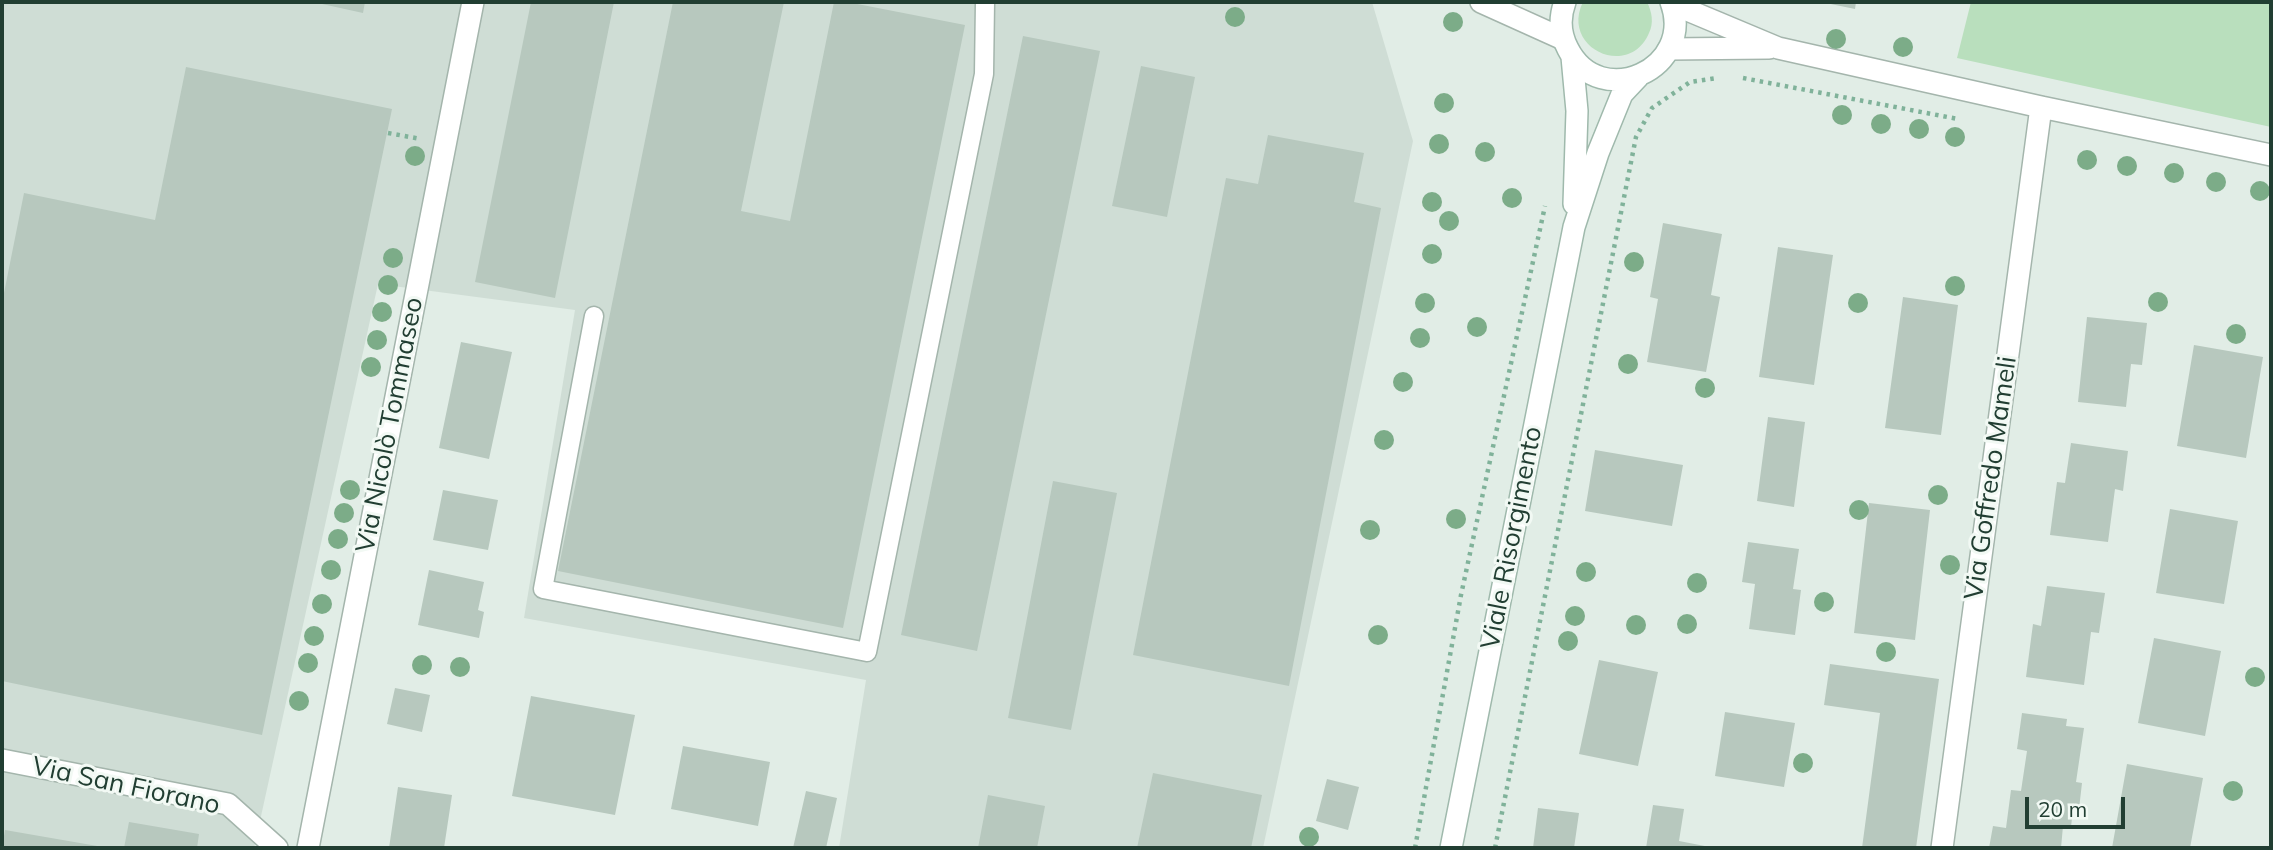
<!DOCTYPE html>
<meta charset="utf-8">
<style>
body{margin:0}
#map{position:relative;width:2273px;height:850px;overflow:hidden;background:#e1ede6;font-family:Mulish,sans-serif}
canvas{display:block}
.frame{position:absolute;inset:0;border:4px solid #213e32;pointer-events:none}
.scale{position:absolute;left:2025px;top:797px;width:100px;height:32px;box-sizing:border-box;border:4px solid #213e32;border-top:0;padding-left:9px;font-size:21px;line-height:24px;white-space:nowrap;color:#213e32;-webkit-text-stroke:5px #f2f9f4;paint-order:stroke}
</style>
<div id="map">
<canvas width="2273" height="850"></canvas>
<div class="frame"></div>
<div class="scale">20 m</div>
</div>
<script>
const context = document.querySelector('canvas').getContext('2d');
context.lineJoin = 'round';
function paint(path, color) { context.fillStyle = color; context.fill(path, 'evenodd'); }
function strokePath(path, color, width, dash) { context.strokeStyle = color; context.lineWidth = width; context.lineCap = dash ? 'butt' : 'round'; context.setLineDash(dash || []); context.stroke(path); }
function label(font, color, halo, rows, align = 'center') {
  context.font = font + ' Mulish,sans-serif'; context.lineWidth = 6; context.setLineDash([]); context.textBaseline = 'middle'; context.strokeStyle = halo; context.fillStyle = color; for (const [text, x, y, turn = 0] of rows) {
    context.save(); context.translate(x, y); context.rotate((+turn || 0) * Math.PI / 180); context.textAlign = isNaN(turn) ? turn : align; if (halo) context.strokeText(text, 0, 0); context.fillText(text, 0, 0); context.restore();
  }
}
const built = new Path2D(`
 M2,2h1370l41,139 -150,707h-424l27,-168 -342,-62 51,-308 -197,-26 -124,564h-252z`);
const green = new Path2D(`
 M1583,2h64c5,10 7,21 2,31 -20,47 -89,15 -66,-31z
 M1971,2h300v125l-314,-69z`);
const building = new Path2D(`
 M313,2h52l-2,11z
 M531,2h83l-59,296 -80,-16z
 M673,2h111l-43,209 49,10 44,-219h13l118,23 -122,603 -285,-57z
 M1821,2h35l-1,7z
 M1023,36l77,15 -123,600 -76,-16z
 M1141,66l54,11 -28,140 -55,-11z
 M186,67l206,42 -130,626 -260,-54v-378l22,-110 131,27z
 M1268,135l96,18 -10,49 27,6 -92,478 -156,-31 93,-477 32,6z
 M1663,223l59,11 -11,61 9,2 -14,75 -59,-10 11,-63 -8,-2z
 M1778,247l55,8 -19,130 -55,-8z
 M1903,297l55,8 -17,130 -56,-7z
 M2087,317l60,6 -5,42 -11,-1 -5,43 -48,-5z
 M461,342l51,10 -23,107 -50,-11z
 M2194,345l69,12 -17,101 -69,-12z
 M1768,417l37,5 -11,85 -37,-6z
 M2071,443l57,8 -5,40 -8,-2 -7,53 -58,-7 7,-53 8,1z
 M1595,450l88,15 -11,61 -87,-15z
 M1053,481l64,12 -46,237 -63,-12z
 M443,490l55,10 -10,50 -55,-10z
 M1869,503l61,7 -15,130 -61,-7z
 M2170,509l68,12 -14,83 -68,-11z
 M1748,542l51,7 -6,40 8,1 -6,45 -46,-6 6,-45 -13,-2z
 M429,570l55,12 -6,28 6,2 -5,26 -61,-13z
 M2047,586l58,7 -6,40 -8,-1 -7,53 -58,-8 7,-53 8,2z
 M2154,638l67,13 -16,85 -67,-13z
 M1599,660l59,12 -20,94 -59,-12z
 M1830,664l109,15 -23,169h-54l18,-135 -56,-8z
 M395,688l35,7 -8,37 -35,-8z
 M531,696l104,19 -20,100 -103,-19z
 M1725,712l70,11 -11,64 -69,-11z
 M2022,713l45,6 -1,7 18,2 -8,54 6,1 -3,26h-6l-2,18 -8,-1 -2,22h-72l4,-22 13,2 5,-38 10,1 6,-40 -10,-2z
 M683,746l87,16 -12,64 -87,-17z
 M2127,764l76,14 -13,70h-78z
 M1153,773l109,22 -11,53h-114z
 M1327,779l32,8 -11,43 -32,-9z
 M398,787l54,8 -8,53h-55z
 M806,791l31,7 -11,50h-33z
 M988,795l57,11 -8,42h-59z
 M1653,805l31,4 -5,32 36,7h-69z
 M1538,808l41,5 -5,35h-41z
 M129,822l70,12 -2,14h-73z
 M5,830l98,17v1h-101z`);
const path = new Path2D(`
 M1743,78l215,41
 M388,133l33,6
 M1415,848l46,-253 84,-389
 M1495,848l141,-711 16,-29 38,-26 27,-4`);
const lane = new Path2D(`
 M594,316l-51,273 324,63 117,-578 1,-72`);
const street = new Path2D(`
 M1481,2l82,37
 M1673,4l105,44 263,59 230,48
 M1669,49l100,-1
 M2,760l226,44 49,44
 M308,848l165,-846
 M1942,848l99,-741`);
const secondary = new Path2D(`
 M1565,2c-6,16 -5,32 3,47 32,63 128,20 103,-47
 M1572,57l5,54 -3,93
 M1451,848l123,-621 24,-74 24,-59 16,-17`);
const trees = [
 [1235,17],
 [1453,22],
 [1836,39],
 [1903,47],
 [1444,103],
 [1842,115],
 [1881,124],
 [1919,129],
 [1955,137],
 [1439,144],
 [1485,152],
 [415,156],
 [2087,160],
 [2127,166],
 [2174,173],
 [2216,182],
 [2260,191],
 [1512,198],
 [1432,202],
 [1449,221],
 [1432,254],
 [393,258],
 [1634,262],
 [388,285],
 [1955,286],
 [2158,302],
 [1425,303],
 [1858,303],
 [382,312],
 [1477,327],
 [2236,334],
 [1420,338],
 [377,340],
 [1628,364],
 [371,367],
 [1403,382],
 [1705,388],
 [1384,440],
 [350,490],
 [1938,495],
 [1859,510],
 [344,513],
 [1456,519],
 [1370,530],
 [338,539],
 [1950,565],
 [331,570],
 [1586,572],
 [1697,583],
 [1824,602],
 [322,604],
 [1575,616],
 [1687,624],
 [1636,625],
 [1378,635],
 [314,636],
 [1568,641],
 [1886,652],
 [308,663],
 [422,665],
 [460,667],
 [2255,677],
 [299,701],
 [1803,763],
 [2233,791],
 [1309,837]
];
const streetNames = [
 ["Via Nicolò Tommaseo",390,425,-79],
 ["Via Goffredo Mameli",1991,478,-82],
 ["Viale Risorgimento",1512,538,-79],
 ["Via San Fiorano",126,786,12]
];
paint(built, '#cfddd5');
paint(green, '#b9dfbd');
paint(building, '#b7c8be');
strokePath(lane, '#a4b5ac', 21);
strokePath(street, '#a4b5ac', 24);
strokePath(secondary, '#9fb9ac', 24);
strokePath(path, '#80b29a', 4.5, [3.5, 5]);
strokePath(lane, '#fff', 18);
strokePath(street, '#fff', 21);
strokePath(secondary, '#fff', 21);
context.fillStyle = '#7cac88';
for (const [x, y] of trees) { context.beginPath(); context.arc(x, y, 10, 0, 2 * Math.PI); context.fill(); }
label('26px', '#213e32', '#f2f9f4', streetNames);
</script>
